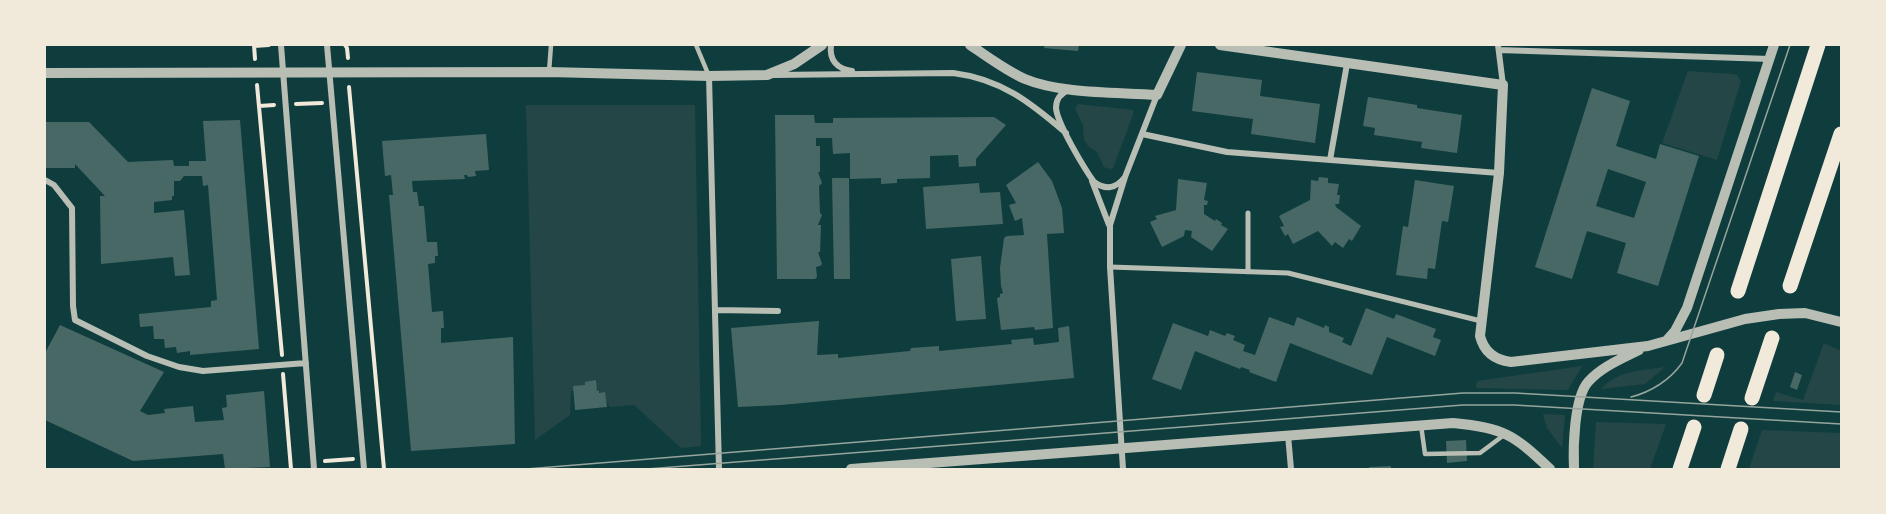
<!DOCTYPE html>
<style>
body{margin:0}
#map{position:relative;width:1886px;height:514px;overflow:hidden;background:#0f3d3e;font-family:Mulish,sans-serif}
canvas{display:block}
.frame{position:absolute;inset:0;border:46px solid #f1e9da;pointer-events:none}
</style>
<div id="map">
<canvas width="1886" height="514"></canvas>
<div class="frame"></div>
</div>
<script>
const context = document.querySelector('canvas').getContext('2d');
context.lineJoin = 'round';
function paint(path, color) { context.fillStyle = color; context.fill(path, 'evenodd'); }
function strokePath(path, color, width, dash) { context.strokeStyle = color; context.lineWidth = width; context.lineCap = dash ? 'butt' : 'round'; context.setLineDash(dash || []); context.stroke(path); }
const green = new Path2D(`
 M1688,71l45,3 4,1 4,6 -24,79 -55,-17z
 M1078,104l55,6v5l-20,53 -3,1 -6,-2 -7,-15 -9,-6 -4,-6 -1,-15 -8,-16z
 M526,105h169l6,341 -20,2 -47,-43 -24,2 -12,-18 -27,2 -1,24 -35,25z
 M1824,343l17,8v54l-68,-4 3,-9 27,8z
 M1582,366l-14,24 -92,-2 1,-7z
 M1665,367l-20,17 -44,5c17,-19 40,-18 64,-22z
 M1543,414l22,1 -3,33 -15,-20z
 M1596,422l70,2 -16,45h-57z
 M1762,430l79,3v36h-92z`);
const building = new Path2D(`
 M1045,45h34l-1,6 -34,-3z
 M1197,72l65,8 -2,16 60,8 -5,39 -64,-9 2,-15 -61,-8z
 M1592,88l38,13 -14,45 40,13 4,-15 39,12 -41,130 -41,-13 9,-30 -39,-12 -15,48 -37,-12zM1608,169l38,13 -12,36 -38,-12z
 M1368,97l49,8v3l45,7 -5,38 -36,-5 1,-6 -48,-7 1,-7 -12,-2z
 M775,115h39l1,8h18v-5l161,-1 12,8 -30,34v7l-17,1 -1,-12 -28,1v22l-33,1v4l-16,1v-6l-31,1v-26l-17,1 -1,-16h-16v8h4v26h-2l4,11 -3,3 1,27 2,2 -4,10h3l-1,27h-2l4,12 -2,2 -4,1 1,10 -2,2h-38z
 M240,120l19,229 -69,6v-4l-13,2 -1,-6 -11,1 -1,-9h-10l-1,-13 -13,1 -1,-13 72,-7v-6l6,-1 -9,-115 -5,1 -1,-10h-18l-4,5h-6v15h-2v4l-18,2v11l30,-3 6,65 -15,1 -2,-19 -72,7 -1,-68h5l-30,-32v4h-30v-46h44l39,40 45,-2 1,6h15v-5h17l-3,-40z
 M486,134l3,36 -14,1 1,5 -8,1 -1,-2h-3l1,4 -53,2 1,11h4l2,14h5l3,36h10l1,14h-3v7l-7,1 4,48 11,-1 1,17h-3v15l72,-6 2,107 -104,7 -22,-256h4l-2,-20 -6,1 -3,-35z
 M1038,162l14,19 10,27 2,25 -17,1 6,94 -18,2 -1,-3 -33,3 -4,-32 3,-1v-3l3,-1 -2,-7 -1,-18 4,-30 3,-2 17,-1 -2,-17 -7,3 -6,-16 7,-2 -10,-18z
 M1319,177l9,1v5l11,1 -2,11h3l-1,9h-4l1,3 25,19 -9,15 -3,-2 -6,9 -8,-6 -3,4 -14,-15 -25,13 -5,-10 -3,2 -5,-9 4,-1 -5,-10 31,-16 1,-20 7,1z
 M832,178h17l1,101h-16z
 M1178,179l29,4 -3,17 4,1 -1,4h-3v9l11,7 1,-2 6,4 -1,2 7,4 -16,22 -21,-14 1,-6 -7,-1 -1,6 -22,11 -12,-25 7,-3 -2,-3 21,-6z
 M1415,180l39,6 -6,36 -6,-1 -7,48 -7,-1 -1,11 -31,-4 7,-49 5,1z
 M979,183l1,10 20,-1 3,32 -77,5 -3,-42z
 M981,256l5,63 -30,2 -5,-62z
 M1366,308l28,11 2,-5 40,15 -3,8 8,3 -6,16 -48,-19 -15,38 -82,-32 -14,39 -27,-10 1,-2 -9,-3 -1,2 -45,-18 -14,39 -29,-11 21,-56 35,13 2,-6 15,6 2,-3 8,3 -2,4 12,5 -2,6 12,4 14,-38 25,9 3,-9 27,11 1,-3 4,2v5l15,6 -2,4 9,4z
 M819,321l-2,34 21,-1v4l72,-7 1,-3 28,-2v5l73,-7 -1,-4 22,-2 1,7 25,-3 -1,-14 11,-2 5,52 -293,27 -43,2 -7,-79z
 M60,325l104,47 -24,39 8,4 17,-2 -1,-4 29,-3 2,16 29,-2 -2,-12 5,-1 -1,-12 38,-4 6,76 -45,2 -2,-15 -90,7 -88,-41v-67z
 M1795,372l7,3 -5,15 -7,-3z
 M596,380l1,11 2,-1v3l6,-1 2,15 -32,3 -2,-24 12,-1v-3z
 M1466,440l1,21 -20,2 -1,-22z
 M1391,466v3h-22v-2z`);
const path = new Path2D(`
 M254,45l1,14
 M345,45l2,3 1,10
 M254,46l15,-1
 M257,85l25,270
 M349,87l35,382
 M296,104l26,-1
 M259,106l15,-1
 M283,374l8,95
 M325,461l28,-2`);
const service = new Path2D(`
 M696,45l13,31
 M549,72l2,-27
 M1421,425l4,29 55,-1 24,-18`);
const pedestrian = new Path2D(`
 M1248,213v59
 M1110,267l178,6 193,48`);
const minor = new Path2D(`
 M281,45l33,424
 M327,45l37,424
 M831,45c-2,15 6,24 21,26
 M1498,45l5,40
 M1499,50l271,9
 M773,75l180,-2c48,6 77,29 113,60
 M709,76l10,393
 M1069,90c-8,3 -13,9 -13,18 1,15 28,60 38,74 11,8 22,7 31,-5l32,-82
 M1142,134l85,18 272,21
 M1330,160l17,-96
 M45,180l9,5 18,23 1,98 2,14 72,36 32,11 24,4 103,-8
 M1092,181l17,44
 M716,310l62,1
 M1288,435l3,34
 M1123,469l-13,-202v-42l15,-48`);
const tertiary = new Path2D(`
 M970,45c17,11 35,25 55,34 36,15 92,13 132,16l24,-50
 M1220,45l283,40 -4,88 -19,163c4,16 15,24 31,26l137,-16 97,-27 34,-5 26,-1 36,9
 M45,73l504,-1 160,4 58,-1 27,-11 28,-19
 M1667,340l8,-9 12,-23 87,-263
 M851,469l602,-46c51,5 60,11 97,46
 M1574,469c-1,-21 0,-71 14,-87 13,-15 33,-23 51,-32`);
const primary = new Path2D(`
 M1790,286l51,-152
 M1738,291l80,-246
 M1704,395l13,-40
 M1752,398l20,-60
 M1680,469l14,-42
 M1728,469l13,-40`);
const tram = new Path2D(`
 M1631,397c20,-5 39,-17 51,-34l108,-318
 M526,469l937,-76h52l326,19
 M647,469l816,-64h51l327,19`);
paint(green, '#244646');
paint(building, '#486865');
strokePath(path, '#f1e9da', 4);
strokePath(service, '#b8beb3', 4.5);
strokePath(pedestrian, '#b8beb3', 5);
strokePath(minor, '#b8beb3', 6);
strokePath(tertiary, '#b8beb3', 10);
strokePath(primary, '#f1e9da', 15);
strokePath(tram, '#97a49c', 1.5);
</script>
